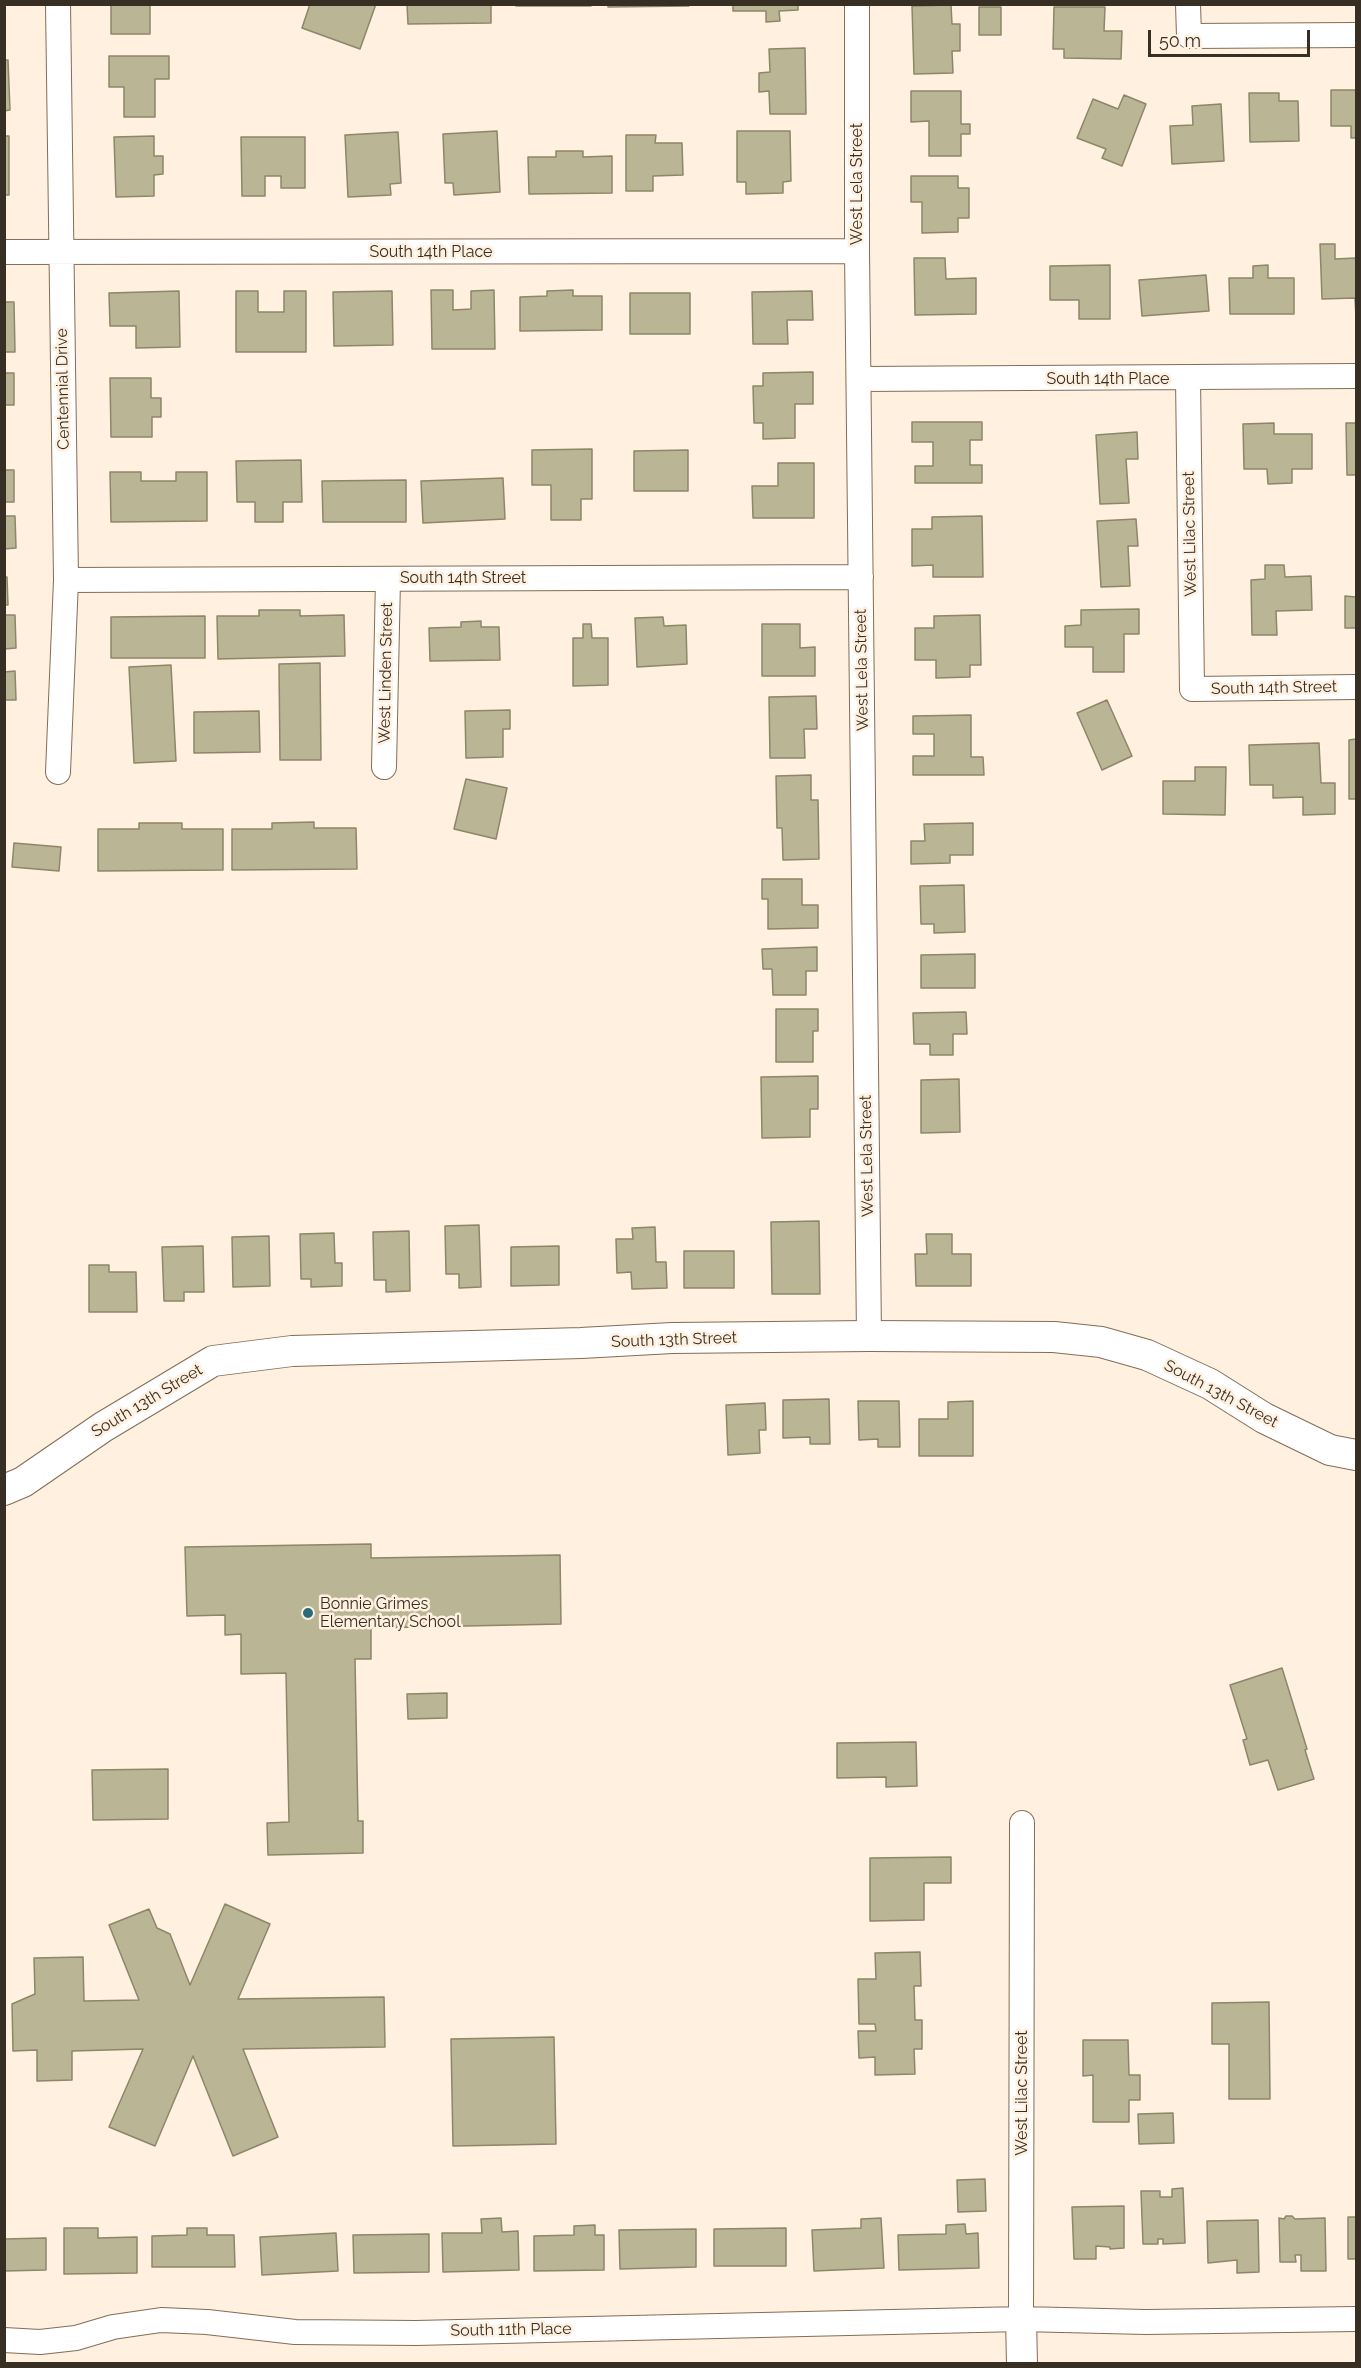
<!DOCTYPE html>
<style>
body{margin:0}
#map{position:relative;width:1361px;height:2368px;overflow:hidden;background:#fff0e0;font-family:Raleway,sans-serif}
canvas{display:block}
.frame{position:absolute;inset:0;border:6px solid #382f24;pointer-events:none}
.scale{position:absolute;left:1148px;top:30px;width:162px;height:27px;box-sizing:border-box;border:3px solid #382f24;border-top:0;padding-left:8px;font-size:18px;line-height:21px;white-space:nowrap;color:#382f24;-webkit-text-stroke:4px #fff0e0;paint-order:stroke}
</style>
<div id="map">
<canvas width="1361" height="2368"></canvas>
<div class="frame"></div>
<div class="scale">50 m</div>
</div>
<script>
const context = document.querySelector('canvas').getContext('2d');
context.lineJoin = 'round';
function paint(path, color) { context.fillStyle = color; context.fill(path, 'evenodd'); }
function strokePath(path, color, width, dash) { context.strokeStyle = color; context.lineWidth = width; context.lineCap = dash ? 'butt' : 'round'; context.setLineDash(dash || []); context.stroke(path); }
function label(font, color, halo, rows, align = 'center') {
  context.font = font + ' Raleway,sans-serif'; context.lineWidth = 5; context.setLineDash([]); context.textBaseline = 'middle'; context.strokeStyle = halo; context.fillStyle = color; for (const [text, x, y, turn = 0] of rows) {
    context.save(); context.translate(x, y); context.rotate((+turn || 0) * Math.PI / 180); context.textAlign = isNaN(turn) ? turn : align; if (halo) context.strokeText(text, 0, 0); context.fillText(text, 0, 0); context.restore();
  }
}
const building = new Path2D(`
 M111,4h39v30h-39z
 M310,4h66l-16,45 -58,-21z
 M407,4h84v19l-83,1z
 M516,4h75v2h-75z
 M608,4h81v2l-81,1z
 M733,4h65v6l-19,1 1,10 -14,1v-11h-33z
 M951,5l1,19h8v27h-8l1,22 -39,1 -2,-68z
 M979,7h22v28h-22z
 M1054,7h51l-1,24h18l-1,28 -57,-1v-9h-11z
 M805,48l1,66h-36l-1,-23 -10,1v-19l11,-1 -1,-23z
 M109,56h60v23h-14v38h-31v-30h-15z
 M4,60h4l2,50 -6,1z
 M1331,90h25v48h-5v-12h-20z
 M911,91h50v33h9v10h-9v22h-32v-35l-18,1z
 M1249,93h30v8h19l1,40 -49,1z
 M1124,95l22,9 -24,62 -20,-8 4,-9 -29,-11 16,-39 25,10z
 M1221,104l3,57 -52,3 -2,-38 23,-1 -1,-19z
 M497,131l3,61 -46,3 -1,-12h-8l-2,-49z
 M737,131h53l1,50 -8,1v11l-37,1v-12h-9z
 M398,132l3,51 -11,1 1,11 -43,2 -3,-62z
 M626,135h30l-1,8h27l1,32 -30,1v15h-27z
 M4,136h5v59h-5z
 M154,136v20h9v18l-9,1v21l-38,1 -2,-60z
 M241,137h64v51h-24v-12h-16v20h-23z
 M556,151h27v6l29,-1v37l-83,1 -1,-37h28z
 M911,176h47v12h11v30h-11v14l-36,1v-31h-11z
 M1320,244h15v15l21,-1v59l-1,-19 -33,1z
 M914,258h31l1,21 30,-1v36l-61,1z
 M1110,265v54h-31v-19h-29v-34z
 M1268,265v13h26v36h-64l-1,-36h24v-12z
 M1206,275l3,36 -67,5 -3,-36z
 M431,290h22v20l18,-1v-18l23,-1 1,59h-63z
 M573,290v6h29v34l-82,1v-34l27,-1v-5z
 M179,291l1,56 -44,1v-22h-26l-1,-33z
 M236,291h22v21h26v-21h22v61h-70z
 M392,291l1,54 -59,1 -1,-54z
 M812,291l1,29h-26l1,24h-35l-1,-52z
 M630,293h60v41h-60z
 M4,302h10l1,50h-11z
 M813,372v32h-18v34l-32,1v-16h-9l-1,-37h10v-13z
 M4,373h10v32h-10z
 M110,378h41v20h10v19h-9v20h-41z
 M912,422h70v18h-12v25h12v18h-67v-17h18v-24h-21z
 M1274,423v11h38v35h-20v14l-24,1 -1,-15h-23l-1,-45z
 M1346,423h10v52h-9z
 M1137,432l1,27h-12l3,44 -29,1 -4,-69z
 M592,449v50h-11v21h-30v-35h-19v-35z
 M688,450v41h-54v-40z
 M301,460l1,42h-19v20h-28v-20h-18l-1,-41z
 M778,463h36v55h-61l-1,-32h26z
 M4,470h10v32h-10z
 M110,472h31v9h35v-9h31v49l-96,1z
 M503,478l2,41 -82,4 -2,-42z
 M406,480v42h-83l-1,-41z
 M4,516h11l1,32 -12,1z
 M982,516l1,61h-50v-12l-21,1v-37h20v-12z
 M1136,519l2,27h-10l2,40 -29,1 -4,-66z
 M1265,565h19l1,12 26,-1 1,34 -36,1 1,24h-25l-1,-55 14,-1z
 M4,577h3l1,28h-4z
 M1345,596l11,1v31h-11z
 M1139,609v25h-15v38h-31v-25h-28v-21l16,-1v-15z
 M259,610h41v6l44,-1 1,41 -127,3 -1,-43h42z
 M4,615h11l1,33 -12,1z
 M980,615l1,50h-11v12l-34,1v-18h-21v-32h19v-12z
 M205,616v42h-94v-41z
 M663,617l1,9 22,-1 1,39 -50,3 -2,-49z
 M481,621v6h18l1,33 -70,1 -1,-33 32,-1v-5z
 M583,624h8l1,14h16v47l-35,1v-48h10z
 M762,624h38v24l15,-1v29h-53z
 M320,663l1,97h-41l-1,-96z
 M171,665l5,96 -42,2 -5,-96z
 M15,671l1,29h-12v-28z
 M816,696l1,33h-13l1,29h-35l-1,-61z
 M1107,700l25,56 -30,14 -25,-57z
 M510,710v19h-7v28l-37,1 -1,-47z
 M259,711l1,41 -66,1v-41z
 M971,715v42h12l1,18h-71v-19h21v-22h-21v-18z
 M1356,739v60h-7v-59z
 M1319,743l2,40h14v31l-32,1v-18l-30,1v-13h-23l-1,-40z
 M1195,767h31l-1,48 -62,-1v-33h32z
 M811,775v25h7l1,59 -36,1 -1,-32h-5l-1,-52z
 M466,779l41,9 -11,51 -42,-10z
 M314,822v6h42l1,41 -125,1v-41h40v-6z
 M139,823h43v6h41v41l-125,1v-42h41z
 M973,823v32h-23v8l-39,1v-23h14l-1,-17z
 M14,843l47,4 -2,24 -47,-4z
 M762,879h40v26h16v23l-50,1v-30h-6z
 M964,885l1,47 -31,1v-9h-13l-1,-38z
 M817,947v24h-11v24h-33l-1,-26h-9l-1,-20z
 M975,954v34h-54v-33z
 M776,1009h42v22h-5v31h-37z
 M966,1012l1,22h-14v21h-23v-11h-16l-1,-31z
 M818,1076v33h-8v28l-48,1 -1,-61z
 M959,1079l1,53 -39,1v-53z
 M819,1221l1,73h-48l-1,-72z
 M479,1225l2,62 -22,1v-14h-13l-1,-48z
 M655,1227l1,35h10l1,26 -35,1 -1,-17 -14,1 -1,-34h17l-1,-11z
 M409,1231l1,60 -24,1v-12h-12l-1,-48z
 M334,1233l1,30h7v23l-31,1v-8h-10l-1,-45z
 M926,1234h26v20h19v32h-55l-1,-32h12z
 M269,1236l1,50 -37,1 -1,-50z
 M203,1246l1,46h-20v9h-20l-2,-54z
 M559,1246v39l-48,1v-39z
 M684,1251h50v37h-50z
 M89,1265h20v7h27l1,40h-48z
 M829,1399l1,45h-20v-7l-27,1v-38z
 M858,1401h41l1,46h-22v-8l-19,1z
 M973,1401v55h-54v-37h29v-17z
 M765,1403l1,27h-7l1,23 -32,2 -2,-50z
 M371,1544v14l189,-3 1,69 -190,4v31h-16l3,162h5v32l-95,2 -1,-32 22,-1 -3,-149 -45,1v-40l-16,1v-20l-38,1 -2,-69z
 M1282,1668l25,81 -2,1 9,29 -36,11 -10,-30 -18,5 -7,-25 4,-1 -17,-54z
 M447,1693v25l-39,1 -1,-25z
 M916,1742l1,44 -31,1v-10l-49,1v-35z
 M168,1769v50l-75,1 -1,-50z
 M951,1857v26h-27v37l-54,1v-63z
 M225,1904l45,20 -32,75 146,-2 1,50 -142,2 35,88 -45,19 -40,-100 -38,90 -46,-19 34,-78 -71,2v29l-35,1v-31l-24,1 -1,-47 23,-10 -1,-36 49,-1 1,44 55,-1 -30,-75 40,-16 8,19 13,6 20,51z
 M920,1952l1,34h-7l1,34h7v29h-8l1,25 -40,1v-18l-16,1 -1,-27h18l-1,-7h-16l-1,-45h18l-1,-26z
 M1269,2002l1,97h-41v-55h-17v-41z
 M554,2037l2,107 -103,2 -2,-107z
 M1083,2040h45l1,35h11v25h-11v22h-36v-47l-10,1z
 M1173,2113l1,30 -35,1 -1,-30z
 M985,2179l1,32 -28,1 -1,-32z
 M1183,2188l2,55 -22,1v-5h-5v5h-15l-2,-53h19v6h12v-8z
 M1124,2206v42l-14,1v-2l-14,-1v13h-22l-2,-52z
 M1286,2216h6l3,3 30,-1 1,53h-25v-16h-6l1,7h-16l-1,-44 5,1z
 M1348,2217h8v42h-8z
 M501,2218l1,14 16,-1 1,39 -76,2 -1,-39h40l-1,-14z
 M881,2218l3,50 -70,3 -2,-41 49,-2v-9z
 M1258,2220l1,52 -22,1v-13l-29,3 -1,-42z
 M965,2224l1,10 12,-1 1,35 -80,2 -1,-35 48,-1v-9z
 M595,2225v10h9v35l-70,1v-35l40,-1v-9z
 M64,2228h34v10l39,-1v36l-73,1z
 M187,2228h20v7h27l1,32h-83v-31l35,-1z
 M786,2228v38h-72v-37z
 M696,2229v38l-76,2 -1,-39z
 M336,2233l2,38 -76,4 -2,-38z
 M429,2234v38l-75,1 -1,-38z
 M46,2238v32l-42,1v-32z`);
const minor = new Path2D(`
 M857,4v247l12,1085
 M1188,4l1,32 167,-1
 M4,252l853,-1
 M1188,378l4,311 164,-2
 M860,379l496,-3
 M66,580l795,-3
 M384,767l4,-188
 M58,772l8,-192 -8,-576
 M1021,2319l1,-496
 M4,2340l36,2 36,-4 37,-11 48,-7 46,2 88,10 121,1 605,-14 125,3 210,-3`);
const tertiary = new Path2D(`
 M4,1490l19,-8 80,-55 110,-66 79,-10 289,-8 91,-5 197,-2 185,1 47,5 46,13 63,29 54,34 66,32 26,5
 M1021,2319l1,45`);
const markers = [
 [308,1613,6,"#296c7e"]
];
const streetNames = [
 ["West Lela Street",857,184,-90],
 ["South 14th Place",431,252],
 ["South 14th Place",1108,379],
 ["Centennial Drive",63,389,-91],
 ["West Lilac Street",1190,534,-91],
 ["South 14th Street",463,578],
 ["West Lela Street",862,670,-91],
 ["West Linden Street",386,673,-89],
 ["South 14th Street",1274,688,-1],
 ["West Lela Street",867,1156,-91],
 ["South 13th Street",674,1340,-2],
 ["South 13th Street",1221,1394,28],
 ["South 13th Street",147,1401,-31],
 ["West Lilac Street",1022,2093,-90],
 ["South 11th Place",511,2330,-1]
];
const poiNames = [
 ["Bonnie Grimes",320,1604],
 ["Elementary School",320,1622]
];
paint(building, '#bab594');
strokePath(building, '#8c8768', 1.5);
strokePath(minor, '#836d55', 26);
strokePath(tertiary, '#836d55', 32);
strokePath(minor, '#fff', 24);
strokePath(tertiary, '#fff', 30);
for (const [x, y, r, color] of markers) { const dot = new Path2D(); dot.arc(x, y, r, 0, 2 * Math.PI); context.fillStyle = color; context.fill(dot); strokePath(dot, '#fff0e0', 2); }
label('16px', '#382f24', '#fff0e0', streetNames);
label('16px', '#382f24', '#fff0e0', poiNames, 'left');
</script>
